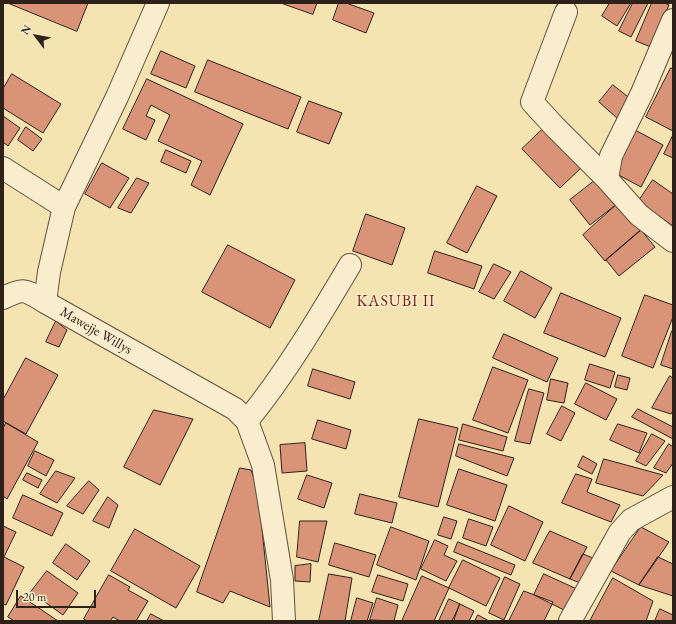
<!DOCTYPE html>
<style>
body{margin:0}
#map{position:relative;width:676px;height:624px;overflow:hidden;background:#f6e3b2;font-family:"EB Garamond",serif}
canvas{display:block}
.frame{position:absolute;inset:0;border:4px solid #2d211a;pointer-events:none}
.north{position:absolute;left:16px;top:16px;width:40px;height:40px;-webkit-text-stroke:3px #f9edcd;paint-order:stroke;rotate:302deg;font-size:11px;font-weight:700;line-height:16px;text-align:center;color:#2d211a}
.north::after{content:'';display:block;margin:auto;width:14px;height:18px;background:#2d211a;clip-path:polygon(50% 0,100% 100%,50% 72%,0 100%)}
.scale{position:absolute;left:16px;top:590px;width:80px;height:18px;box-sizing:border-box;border:2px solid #2d211a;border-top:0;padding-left:5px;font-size:12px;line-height:14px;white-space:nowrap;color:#2d211a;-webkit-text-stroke:3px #f9edcd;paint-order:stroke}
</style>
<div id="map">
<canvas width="676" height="624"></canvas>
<div class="frame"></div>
<div class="north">N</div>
<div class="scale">20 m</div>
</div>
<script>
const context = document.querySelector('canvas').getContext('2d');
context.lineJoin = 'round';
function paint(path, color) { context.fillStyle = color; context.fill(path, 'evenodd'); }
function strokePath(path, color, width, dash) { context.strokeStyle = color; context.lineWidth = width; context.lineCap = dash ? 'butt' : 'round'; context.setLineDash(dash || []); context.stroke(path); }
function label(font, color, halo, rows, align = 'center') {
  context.font = font + ' "EB Garamond",serif'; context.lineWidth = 3; context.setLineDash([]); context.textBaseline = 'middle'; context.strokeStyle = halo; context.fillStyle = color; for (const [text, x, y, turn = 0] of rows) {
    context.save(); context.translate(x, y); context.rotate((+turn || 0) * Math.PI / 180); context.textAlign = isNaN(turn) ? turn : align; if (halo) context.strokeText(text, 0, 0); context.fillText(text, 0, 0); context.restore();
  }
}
const building = new Path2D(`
 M8,3h80l-11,28z
 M281,3h36l-4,11z
 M339,3h7l28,10 -8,20 -33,-13z
 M610,3h21l-14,23 -15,-10z
 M633,3h15l-17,34 -12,-6z
 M652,3h13l4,2 -18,42 -15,-6z
 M161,51l34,15 -9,22 -35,-14z
 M208,60l93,37 -13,32 -93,-37z
 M671,68l2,1v62l-27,-14z
 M12,74l49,30 -18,29 -40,-25v-19z
 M147,79l96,45 -33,71 -19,-10 11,-24 -44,-20 12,-26 -19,-10 -5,11 9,4 -9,20 -23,-11z
 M613,85l19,15 -15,18 -18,-16z
 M309,101l33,12 -13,31 -32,-12z
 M3,116l17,12 -12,18 -5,-4z
 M26,127l16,12 -9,12 -15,-11z
 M545,127l38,39 -23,22 -38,-39z
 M635,130l28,15 -22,42 -28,-15z
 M673,135v23l-9,-4z
 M166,150l25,11 -5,12 -25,-11z
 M102,163l27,15 -19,30 -25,-14z
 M602,175l20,25 -32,25 -20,-25z
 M137,178l12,5 -18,30 -13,-5z
 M653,180l20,14v32l-35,-24z
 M477,186l20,10 -30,57 -20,-10z
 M622,200l19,30 -36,31 -22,-26z
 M366,214l39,14 -13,37 -39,-14z
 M641,230l14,17 -36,29 -13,-16z
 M228,245l67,35 -25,48 -68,-36z
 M435,251l47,15 -8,23 -46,-16z
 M494,264l17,8 -17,27 -15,-7z
 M521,271l31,17 -17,30 -31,-17z
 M561,293l60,25 -16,39 -61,-24z
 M645,295l28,10v12l-20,51 -31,-12z
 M56,321l11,9 -8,17 -13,-5z
 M672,331h1v38l-12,-4z
 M504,334l54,24 -11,24 -54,-24z
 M26,358l32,17 -32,59 -23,-13v-21z
 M590,364l25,8 -5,16 -25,-8z
 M493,367l35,13 -20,53 -35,-13z
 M313,369l42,13 -5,17 -42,-13z
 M618,375l12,3 -3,12 -12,-3z
 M670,376l3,2v33l-2,3 -19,-6z
 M551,379l17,4 -4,20 -17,-3z
 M586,383l31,16 -11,21 -31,-16z
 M529,389l15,4 -14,51 -15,-3z
 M562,406l13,7 -14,28 -14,-7z
 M638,409l35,18v12l-41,-22z
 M154,410l39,9 -33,66 -36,-18z
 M419,419l39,9 -20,79 -39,-10z
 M318,420l33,10 -5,19 -34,-10z
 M6,423l32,19 -31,57 -4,-3v-67z
 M463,424l44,13 -4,14 -44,-11z
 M618,424l29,9 -8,20 -29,-13z
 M652,434l13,7 -19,25 -10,-5z
 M305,443l2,28 -25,2 -2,-28z
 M459,444l55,14 -7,18 -51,-20z
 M669,444l4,3v16l-7,10 -12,-5z
 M35,451l19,9 -8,16 -18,-10z
 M583,456l14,8 -5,10 -14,-7z
 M604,459l59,16 -20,21 -47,-13z
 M240,468l11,2 7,20 12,117 -40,-16 -7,12 -26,-11z
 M459,469l48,16 -12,36 -48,-16z
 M56,471l19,7 -18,25 -17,-9z
 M27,473l15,7 -4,8 -15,-8z
 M576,474l16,5 -5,13 33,13 -9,17 -49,-19z
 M307,475l25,8 -8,25 -26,-9z
 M89,481l10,9 -16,24 -16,-8z
 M360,494l37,9 -5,20 -37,-9z
 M23,495l40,18 -11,23 -39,-18z
 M108,497l10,8 -9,23 -16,-7z
 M509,506l34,16 -18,39 -34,-16z
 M444,517l13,4 -6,18 -13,-4z
 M469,519l24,8 -7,19 -23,-8z
 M300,521h27l-9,41 -21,-5z
 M3,526l13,6 -12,25 20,10 -18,38 -3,-1z
 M391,527l38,14 -13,39 -39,-15z
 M641,527l28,15 -30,43 -28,-14z
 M135,529l65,37 -24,42 -65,-37z
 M550,531l37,16 -17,32 -37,-16z
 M435,540l13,6 -4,9 13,6 -11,20 -25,-12z
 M458,542l57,23 -4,10 -57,-23z
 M335,543l41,12 -7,22 -40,-12z
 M66,544l24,17 -13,19 -24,-17z
 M583,554l15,6 -15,24 -13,-5z
 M658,557l15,7v32l-34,-11z
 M463,560l37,18 -14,28 -37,-18z
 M311,564l-1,18 -15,-1v-15z
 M47,571l31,22 -15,22 -32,-23z
 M329,574l23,4 -7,43h-26z
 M544,574l35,16 -13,21 -32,-16z
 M109,575l21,12 -2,3 20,11 -12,20h-16l-7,-4 -3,4h-23l-3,-2z
 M378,575l30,9 -5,17 -31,-9z
 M422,576l27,12 -15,33h-32z
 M505,577l15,7 -16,36 -15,-7z
 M613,578l40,23 -7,20h-56z
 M524,591l29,11 -9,19h-35z
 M21,596l37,25h-44l-6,-4z
 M357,598l16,5 -6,18h-16z
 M377,598l21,7 -4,16 -24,-1z
 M449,599l11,5 -8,17h-13z
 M460,604l14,7 -5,10h-15z
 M660,609l13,6v6h-18z
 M151,614l13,7h-17z
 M478,615l11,6h-14z`);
const street = new Path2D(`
 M158,3l-41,94 -53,110 -15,65 -4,30 190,107 12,12 16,44 19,115 2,41
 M566,12l-34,90 23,25 52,52
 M673,20l-31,73 -31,63 -4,23 32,36 34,26
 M3,168l61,39
 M3,298c22,-11 22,-8 42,4
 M247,421c39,-48 71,-102 103,-156
 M570,621l50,-89 11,-12 42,-23`);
const streetNames = [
 ["Mawejje Willys",96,331,30]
];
const quarterNames = [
 ["KASUBI II",396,302]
];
paint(building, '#d99377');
strokePath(building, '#2d211a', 1);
strokePath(street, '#5f5240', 24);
strokePath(street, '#f9edcd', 22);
label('14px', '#2d211a', '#f9edcd', streetNames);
context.letterSpacing = '1px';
label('16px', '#7a1f14', '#f9edcd', quarterNames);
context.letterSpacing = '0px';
</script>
